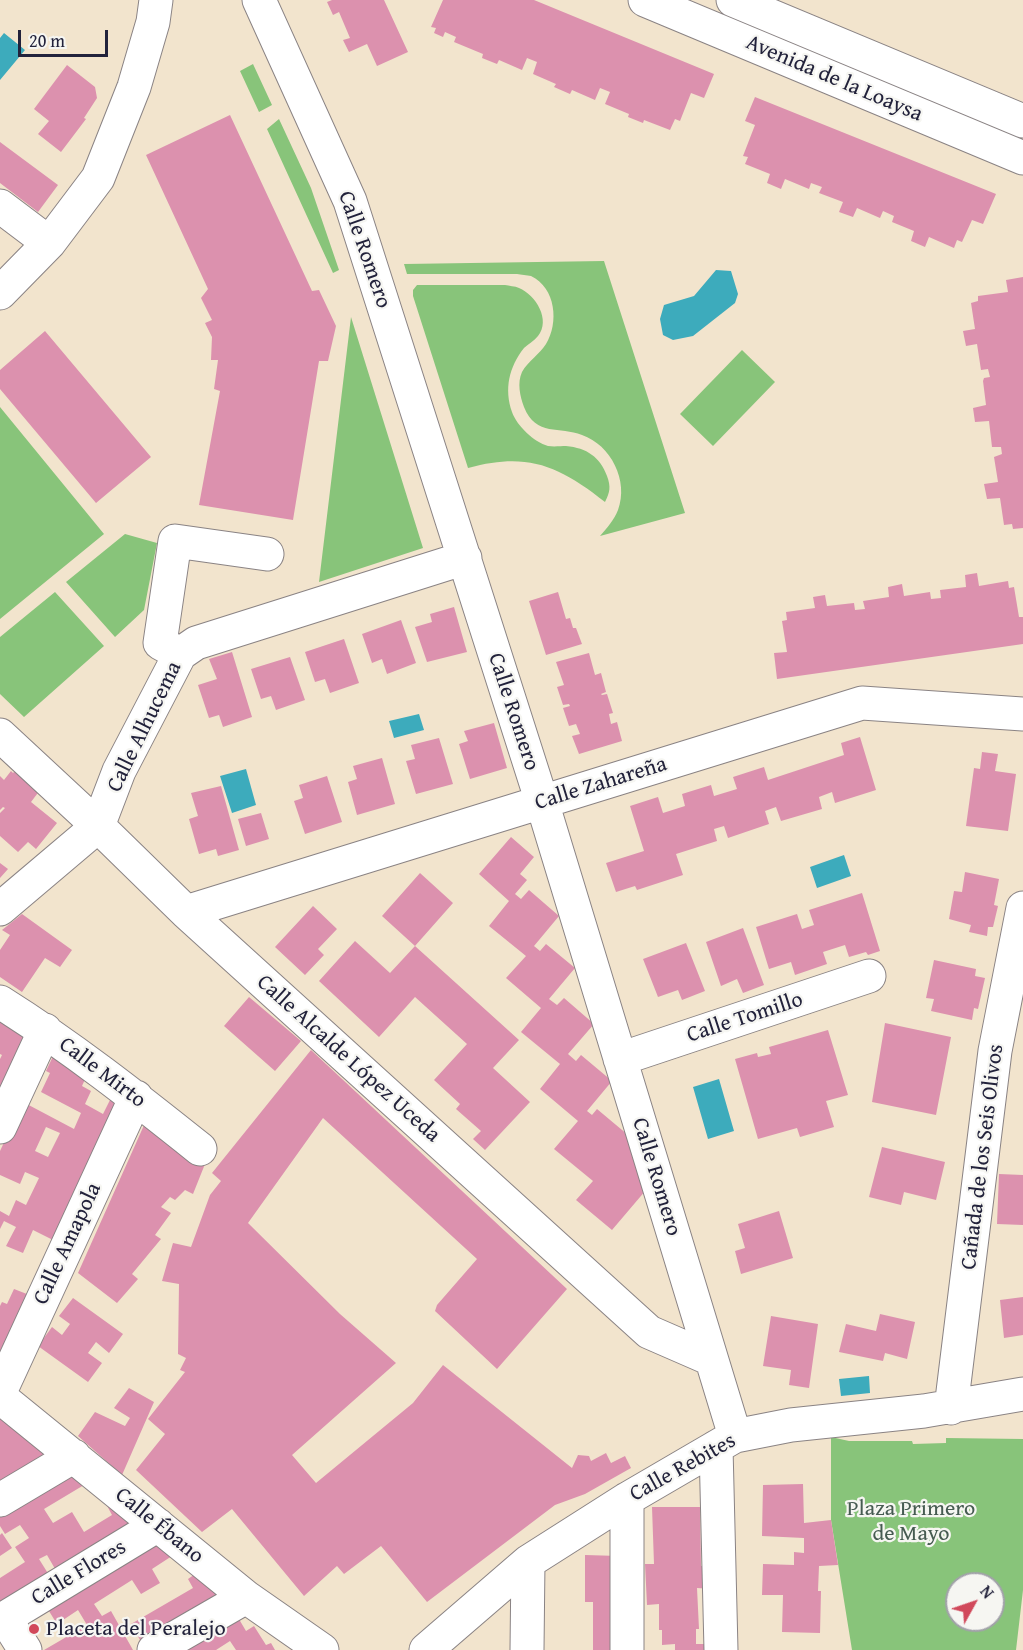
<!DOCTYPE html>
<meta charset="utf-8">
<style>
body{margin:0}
#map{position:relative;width:1023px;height:1650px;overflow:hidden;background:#f2e4cd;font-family:"Gentium Book Plus",serif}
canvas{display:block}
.north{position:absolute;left:945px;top:1572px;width:60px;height:60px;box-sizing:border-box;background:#f6f6f2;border:2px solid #a1a1a9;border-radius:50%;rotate:50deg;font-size:16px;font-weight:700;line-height:24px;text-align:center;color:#22223b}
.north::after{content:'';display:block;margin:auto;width:21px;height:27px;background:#d1495b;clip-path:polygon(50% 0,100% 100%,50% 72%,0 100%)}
.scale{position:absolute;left:18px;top:30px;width:90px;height:27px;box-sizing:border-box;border:3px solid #22223b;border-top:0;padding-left:8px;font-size:18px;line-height:21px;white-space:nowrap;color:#22223b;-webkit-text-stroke:4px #f6f6f2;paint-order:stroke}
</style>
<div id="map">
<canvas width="1023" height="1650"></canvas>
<div class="north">N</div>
<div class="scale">20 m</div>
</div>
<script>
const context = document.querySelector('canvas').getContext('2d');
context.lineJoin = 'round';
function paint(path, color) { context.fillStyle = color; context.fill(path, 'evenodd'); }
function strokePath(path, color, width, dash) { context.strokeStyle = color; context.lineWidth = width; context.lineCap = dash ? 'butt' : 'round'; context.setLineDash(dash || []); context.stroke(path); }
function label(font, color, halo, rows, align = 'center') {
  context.font = font + ' "Gentium Book Plus",serif'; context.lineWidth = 4.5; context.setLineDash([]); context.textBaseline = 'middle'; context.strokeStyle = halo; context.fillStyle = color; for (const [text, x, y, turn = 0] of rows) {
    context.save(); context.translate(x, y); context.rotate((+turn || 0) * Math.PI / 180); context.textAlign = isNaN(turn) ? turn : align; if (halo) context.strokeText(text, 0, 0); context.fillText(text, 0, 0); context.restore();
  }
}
const green = new Path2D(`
 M253,64l19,41 -13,7 -19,-41z
 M279,119l32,69 28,82 -6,3 -66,-144z
 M604,261l81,252 -85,23c7,-8 14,-16 18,-26 11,-29 -7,-65 -36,-75 -22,-9 -46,2 -58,-28 -4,-11 -7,-24 -2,-35 6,-11 18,-18 24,-28 13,-21 10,-56 -15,-68 -4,-1 -10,-1 -14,-2h-110l-3,-10z
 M417,285h88c4,1 10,1 14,3 17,7 32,32 19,48 -4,5 -10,8 -14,12 -15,19 -20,41 -12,64 5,14 22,30 36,34 6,1 13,0 18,0 21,2 34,11 41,30 4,11 3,16 -2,26 -47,-37 -78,-50 -137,-34l-55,-172v-6z
 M351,317l72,231 -104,34z
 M742,350l33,32 -62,64 -33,-32z
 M0,407l104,127 -104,85z
 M125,534l32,9 -13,67 -29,27 -49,-55z
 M55,592l49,54 -80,71 -24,-23v-57z
 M831,1437l18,4h63l1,3 33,-1v-5l77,1v151l-7,60h-164l-21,-130zM957,1584h36v36h-36z`);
const water = new Path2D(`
 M4,33l21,17 -25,30v-42z
 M716,270l15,1 7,23 -3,9 -42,33 -20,4 -10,-5 -3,-16 4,-14 30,-9z
 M419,714l5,16 -30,8 -5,-17z
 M246,769l10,36 -24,8 -12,-37z
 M844,855l7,21 -34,12 -7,-21z
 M719,1079l15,52 -26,8 -15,-52z
 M869,1376l1,17 -29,3 -2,-17z`);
const building = new Path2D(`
 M332,0h52l24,52 -31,14 -10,-22 -18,8 -6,-12 7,-2 -11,-26 -6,3 -6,-13z
 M443,0h91l180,74 -10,24 -13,-5 -11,28 -5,-2 -5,11 -26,-10 -1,3 -15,-6 1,-3 -24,-10 5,-12 -10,-4 -5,12 -23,-10 -2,4 -16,-7 2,-3 -23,-10 4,-12 -10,-4 -5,12 -23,-10 -2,4 -15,-6 1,-4 -29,-12 2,-5 -11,-5 -2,5 -9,-4 2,-5 -5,-1z
 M67,65l28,22 2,11 -13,20 2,1 -25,33 -23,-18 11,-13 -15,-12z
 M755,97l241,97 -13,30 -11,-4 -10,22 -5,-2 -3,8 -25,-11 -4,10 -14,-6 3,-10 -22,-9 2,-6 -11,-5 -3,7 -23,-10 -4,9 -14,-5 4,-10 -24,-9 3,-6 -11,-4 -2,6 -24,-10 -4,10 -14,-6 3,-9 -25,-10 3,-7 -5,-1 12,-31 -10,-4z
 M230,115l82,176 7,-1 17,36 -8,35h-9l-26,159 -94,-15 21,-114 -6,-2 4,-29h-7l1,-23 -7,-14 7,-3 -11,-22 7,-9 -62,-134z
 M0,142l58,43 -20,27 -38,-29z
 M1023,277v251l-10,1 -1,-5 -8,1 -4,-27 -13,1 -3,-15 14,-2 -4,-25 8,-3 -1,-7h-9l-3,-26 -14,1 -2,-14 13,-3 -3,-24 1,-3 6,-1 -2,-8 -7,1 -4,-26 -11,2 -3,-15 12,-2 -4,-26 7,-2v-5l30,-4 -2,-12z
 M45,331l106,126 -55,46 -96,-114v-19z
 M977,573l2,13 29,-5 1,7 5,-1 5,30h4v27l-246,35 -3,-26 13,-1 -5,-31 5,-1 -1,-8 29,-4 -2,-11 12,-2 2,11 27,-3 1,7 10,-1 -2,-8 26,-4 -1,-10 14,-3 2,12 26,-4 1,7 10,-1 -1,-8 26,-3 -1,-12z
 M558,592l8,27 4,-1 3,10h3l6,16 -36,11 -17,-54z
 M454,607l13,45 -40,10 -12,-35 17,-5 -2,-8z
 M401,620l15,43 -29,11 -5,-15 -10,4 -10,-29z
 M344,639l15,44 -29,10 -5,-14 -10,3 -10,-30z
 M232,652l20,65 -29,10 -4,-12 -10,3 -11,-33 19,-6 -8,-20z
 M589,653l6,22 6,-2 5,19 -5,2 1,1 5,-1 6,19 -4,1 2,10 6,-2 5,19 -43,13 -7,-18 8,-2 -4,-10 -7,2 -6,-18 7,-2 -1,-2 -6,1 -6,-18 7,-2 -8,-23z
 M290,657l15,43 -29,10 -5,-14 -10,3 -10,-30z
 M494,723l13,45 -37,11 -11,-35 9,-3 -4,-10z
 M860,737l16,53 -41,13 -3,-11 -13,5 3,12 -41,12 -5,-14 -11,4 4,13 -41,14 -4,-12 -10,3 3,12 -41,13 7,21 -46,15 -2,-4 -19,6 -10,-29 38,-12 -14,-45 28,-9 5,16 22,-7 -3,-12 29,-9 3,11 23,-7 -4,-12 31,-10 4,13 76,-25 -3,-12z
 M439,738l14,46 -37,10 -10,-33 9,-2 -4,-14z
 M982,752l16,2 -3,17 21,3 -8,57 -42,-5 8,-58 6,1z
 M382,758l13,46 -38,11 -9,-33 9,-3 -4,-13z
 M16,770l24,20 -9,12 26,21 -21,26 -8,-7 -10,10 -18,-16v-23l5,-5 -2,-1 -3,3v-34l4,4 7,-9 2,2z
 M327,776l15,46 -37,12 -11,-33 9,-3 -4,-13z
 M221,786l18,64 -21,6 -2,-7 -17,5 -10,-35 9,-3 -7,-23z
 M261,813l8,26 -23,7 -8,-27z
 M511,837l23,20 -14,17 7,6 -12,14 6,5 8,-9 30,26 -25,30 6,5 6,-7 29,24 -26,31 8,6 7,-7 30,26 -26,30 8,7 5,-6 31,26 -25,30 5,4 5,-6 31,26 18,55 -34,40 -36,-30 17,-19 -39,-32 24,-28 -38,-32 20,-25 -39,-32 20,-24 -35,-30 20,-22 -37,-30 20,-25 -30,-27z
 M0,863l8,6 -8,9z
 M965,872l34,7 -5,26 4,1 -5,21h-5l-1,9 -18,-4 2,-7 -22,-6 5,-28 8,1z
 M420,873l33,30 -38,43 -33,-30z
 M862,893l18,58 -12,4 -2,-3 -17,5 -4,-12 -22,7 4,12 -32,11 -4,-13 -22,7 -13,-42 41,-13 5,15 12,-4 -5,-15z
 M313,906l24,23 -19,20 6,6 -19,20 -30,-28z
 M22,914l50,36 -12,17 -15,-9 -23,34 -22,-15v-27l10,-15 -8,-5z
 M743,928l21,57 -21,8 -6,-14 -16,7 -15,-44z
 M355,941l35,32 25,-27 104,94 -26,28 37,34 -45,48 -12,-11 8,-8 -25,-22 4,-5 -26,-24 33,-36 -52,-47 -36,40 -60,-56z
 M686,943l19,48 -23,9 -4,-10 -20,7 -15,-38z
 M934,960l42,9 -1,7 10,2 -7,31 -4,-1 -2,12 -41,-9 3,-12 -8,-1z
 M249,997l52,44 -26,30 -51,-45z
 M0,1014l26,15 2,17 -28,56v-43l2,-4 -2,-1z
 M885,1023l66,14 -15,78 -64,-13z
 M828,1030l20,65 -22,6 8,26 -34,10 -3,-9 -39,11 -23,-80 22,-6 1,4 13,-3 -2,-7z
 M56,1050l31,25 -5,11 9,5 -6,13 18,10 10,-20 10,9 -68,138 -22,-11 -10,23 -17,-7 10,-19 -12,-6 -4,8v-18l9,5 7,-16 10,5 13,-27 -14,-6 -5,12 -20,-9v-24l23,-49 51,27 7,-16 -40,-21 9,-19 -4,-2zM46,1127l14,6 -12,24 -13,-6z
 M311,1050l256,239 -70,80 -62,-58 2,-6 40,-46 -154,-141 -75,105 92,91 56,49 -104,92 24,28 97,-80 30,-38 129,103 6,-13 11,1 2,5 15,-8 5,10 14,-7 6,12 -46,26 -30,11 -128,97 -46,-56 -37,28 -7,-8 -33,30 -72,-87 -30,23 -66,-62 29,-36 -17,-15 37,-47 -5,-2 6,-12 -8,-4 1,-70 -17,-3 11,-38 18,4 19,-52 11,-14 -9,-8z
 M145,1123l60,41 -12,30 -8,-4 -10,10 -5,-3 -9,10 10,6 -16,22 6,4 -29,35 6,5 -21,24 -39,-30z
 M882,1147l63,15 -9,38 -32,-8 -3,13 -32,-8z
 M999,1174l24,1v50l-26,-1z
 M779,1211l14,47 -52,16 -6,-23 10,-3 -7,-24z
 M14,1289l18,7 -32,68v-58l2,-4 5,2z
 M1023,1297v38l-19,3 -4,-38z
 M73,1298l50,36 -14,19 -13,-11 -8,11 14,10 -14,19 -50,-36 14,-19 10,8 8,-11 -11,-8z
 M880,1314l35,8 -8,37 -22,-6 -2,8 -44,-9 7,-28 30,7z
 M771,1316l47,8 -9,64 -20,-3 2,-15 -28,-4z
 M129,1388l25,14 -32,73 -44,-39 17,-24 30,14 5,-8 -16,-10z
 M0,1413l50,46 -50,30z
 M71,1465l18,17 -45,27 9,14 19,-11 12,20 28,-17 -7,-13 31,25 -78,47 -11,-19 -8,4 10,16 -49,32v-29l25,-16 -10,-15 14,-9 -9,-13 -15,9 -5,-8v-19z
 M803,1484l1,39 27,-3 7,45 -19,1 -1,25h3l-1,42 -38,-1 1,-37h-21l1,-31 31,1v-13l10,1v-15l-42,-2 1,-51z
 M652,1507h48l1,59h12l-1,23 -15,-1 2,41h-3v15h16v6h-37v-6l-13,1v-15h-3v-26l-12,1 -2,-41h9z
 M2,1533l10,15 -12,8v-21z
 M159,1534l13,22 -20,13 8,14 -19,11 -9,-14 -38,24 8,12 9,-5 22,39h-89l43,-25 -9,-15 -21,14 -13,-21z
 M585,1555l34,1v94h-26v-48h-8z
 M198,1572l27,30 -81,45 -13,-23 62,-36 -5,-9z
 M233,1609l13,22 8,-5 12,19 5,-2 4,7h-39l-6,-9 -14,9h-51z`);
const minor = new Path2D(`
 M259,0l91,201 192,601 193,634
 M645,0l378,158
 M733,0l290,121
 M0,206l49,37
 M0,293l49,-50 49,-65 36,-91 19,-65 3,-22
 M180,654l-20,-11 15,-102 92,13
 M0,735l98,91 88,86 463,420 62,27
 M0,909l98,-83 21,-55 61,-117 16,-11 269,-85
 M186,912l676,-209 161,11
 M0,1002c70,44 135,95 200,147
 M620,1059l249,-83
 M0,1127l45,-97
 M0,1392l136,-295
 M0,1397l246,200 76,53
 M951,1408l44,-357 28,-143
 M716,1447l5,203
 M627,1499v151
 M0,1500l74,-44
 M5,1618l20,32
 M0,1621l158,-96
 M154,1650l92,-53
 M426,1650l102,-88 99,-63 108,-63 56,-11 133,-14 99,-17
 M527,1650l1,-88`);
const markers = [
 [34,1629,6,"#d1495b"]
];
const streetNames = [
 ["Avenida de la Loaysa",834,79,23],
 ["Calle Romero",364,250,71],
 ["Calle Romero",513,712,72],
 ["Calle Alhucema",145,727,-64],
 ["Calle Zahareña",601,784,-17],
 ["Calle Tomillo",745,1018,-18],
 ["Calle Alcalde López Uceda",348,1059,42],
 ["Calle Mirto",102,1073,37],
 ["Cañada de los Seis Olivos",983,1157,-83],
 ["Calle Romero",656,1177,73],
 ["Calle Amapola",68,1244,-65],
 ["Calle Rebites",683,1468,-29],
 ["Calle Ébano",159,1526,39],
 ["Calle Flores",79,1573,-31]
];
const parkNames = [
 ["Plaza Primero",911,1509],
 ["de Mayo",911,1534]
];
const poiNames = [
 ["Placeta del Peralejo",46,1629]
];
paint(green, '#88c47a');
paint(water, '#3dabbc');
paint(building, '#dc91ae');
strokePath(minor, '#8a8384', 35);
strokePath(minor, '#fff', 33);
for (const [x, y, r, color] of markers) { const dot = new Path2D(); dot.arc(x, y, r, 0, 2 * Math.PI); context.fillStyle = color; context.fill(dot); strokePath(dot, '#f6f6f2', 2); }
label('22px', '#22223b', '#f6f6f2', streetNames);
label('22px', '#465b51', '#f6f6f2', parkNames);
label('22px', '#22223b', '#f6f6f2', poiNames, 'left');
</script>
